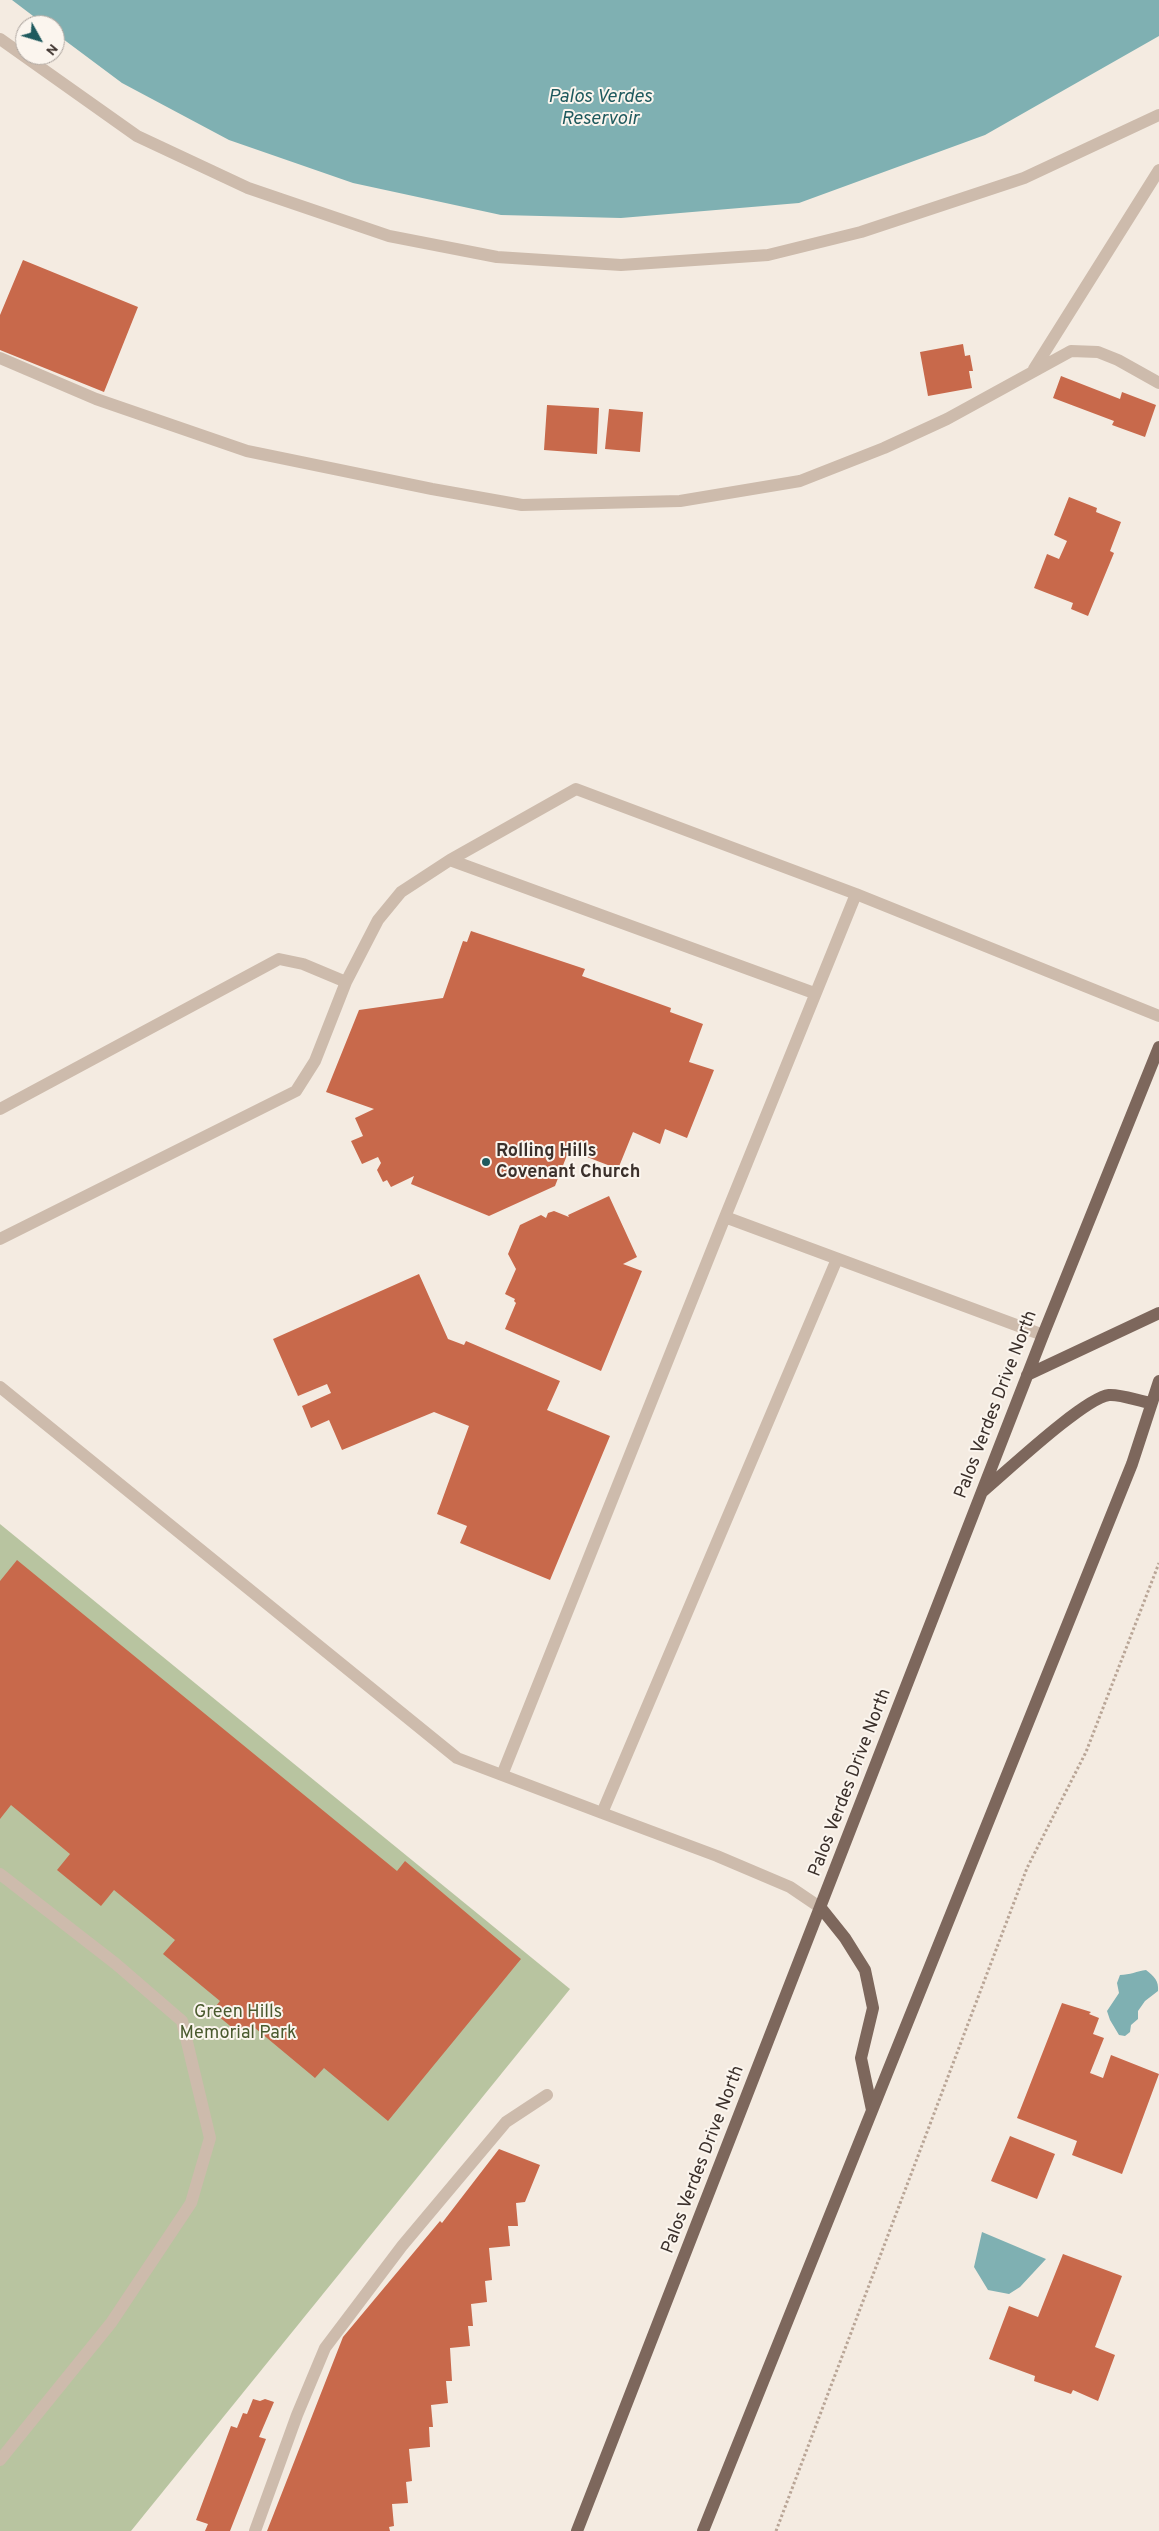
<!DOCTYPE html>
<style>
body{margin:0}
#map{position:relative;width:1159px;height:2531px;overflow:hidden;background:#f4ebe1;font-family:Overpass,sans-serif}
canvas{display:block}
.north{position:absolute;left:15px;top:15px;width:50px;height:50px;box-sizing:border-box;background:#fbf5ee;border:1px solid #aea6a0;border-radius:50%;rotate:129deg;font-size:14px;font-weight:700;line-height:20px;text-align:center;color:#3b302b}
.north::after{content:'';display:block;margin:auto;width:18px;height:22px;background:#1f5a5e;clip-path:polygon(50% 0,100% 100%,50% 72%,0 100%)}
</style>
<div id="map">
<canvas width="1159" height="2531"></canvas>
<div class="north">N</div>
</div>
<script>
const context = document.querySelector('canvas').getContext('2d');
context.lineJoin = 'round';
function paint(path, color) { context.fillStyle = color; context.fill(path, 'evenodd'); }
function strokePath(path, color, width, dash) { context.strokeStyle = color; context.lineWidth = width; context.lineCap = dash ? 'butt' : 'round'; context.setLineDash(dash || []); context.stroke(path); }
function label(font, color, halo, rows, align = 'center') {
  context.font = font + ' Overpass,sans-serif'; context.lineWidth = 4; context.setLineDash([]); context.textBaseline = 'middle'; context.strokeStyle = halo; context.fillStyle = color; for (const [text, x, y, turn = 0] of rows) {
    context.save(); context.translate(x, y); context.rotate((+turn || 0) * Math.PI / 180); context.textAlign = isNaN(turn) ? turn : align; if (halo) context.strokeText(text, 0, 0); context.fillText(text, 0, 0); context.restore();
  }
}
const green = new Path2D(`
 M0,1524l570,465 -439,542h-131z`);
const water = new Path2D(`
 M12,0h1147v36l-174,99 -186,68 -178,15 -120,-3 -148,-32 -124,-43 -107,-57 -67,-50v-8h-10z
 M1146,1970c8,6 13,11 12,21l-13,10 -7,10v8l-7,6 -1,7 -5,4 -6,-1 -9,-15 -3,-9 12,-18 -2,-10 3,-8c10,0 17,-4 26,-5z
 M982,2232l64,27 -26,28 -11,7 -21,-4 -14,-23z`);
const building = new Path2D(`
 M23,260l115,47 -34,85 -104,-42v-35z
 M963,344l2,12 5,-1 3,16h-4l3,17 -44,8 -8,-44z
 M1061,376l59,23 2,-7 34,13 -11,32 -33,-12 2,-4 -61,-23z
 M547,405l52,3 -2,46 -53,-4z
 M609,409l34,3 -3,40 -35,-3z
 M1069,497l28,11 -1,4 25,10 -11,29 4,2 -26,63 -17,-7 2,-6 -39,-15 13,-34 12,5 8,-18 -13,-6z
 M471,931l114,38 -3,7 89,32 -1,4 33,12 -14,38 25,8 -27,68 -22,-9 -5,15 -27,-12 -15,37 -49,-19 -14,36 -66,30 -78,-32 3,-8 -23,11 -4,-7 -4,2 -6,-12 4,-7 -3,-6 -16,7 -11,-23 12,-5 -8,-18 19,-9 -48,-17 33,-82 84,-12 20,-57 4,1z
 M609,1196l28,61 -14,7 19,7 -41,100 -96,-42 11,-26 -2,-2 1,-2 -10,-5 11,-25 -8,-15 12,-29 21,-10 5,3 2,-5 6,-2 15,6 -1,-2z
 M419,1274l29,65 16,6 2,-4 94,40 -13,29 63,26 -60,144 -90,-37 7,-17 -30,-12 32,-88 -35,-14 -92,38 -13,-30 -18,8 -9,-22 29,-13 -4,-9 -29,12 -25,-57z
 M17,1560l380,311 8,-10 116,98 -133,162 -64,-53 -9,10 -60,-50 -9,11 -34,-28 8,-10 -57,-47 12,-14 -61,-50 -13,16 -44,-36 13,-16 -59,-49 -11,14v-238z
 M1062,2003l29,9 -2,2 10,4 -6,16 11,4 -14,35 13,5 8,-23 48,19 -37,100 -50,-19 5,-14 -60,-23z
 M1010,2136l45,18 -18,45 -46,-18z
 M499,2149l41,16 -15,37 -9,1 2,23h-10l2,20 -21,2 3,32 -7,1 2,21 -16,2 2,22h-5l2,20 -20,2 2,33h-6l2,22 -17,2 2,22h-4l1,20 -21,2 3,32 -6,1 2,21 -16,1 2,22 -5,1 1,4h-123l76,-194 97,-116 2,2z
 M1063,2254l59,22 -27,71 20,8 -17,46 -25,-11 -2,4 -37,-13 1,-5 -46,-17 20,-53 29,11z
 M253,2399l7,2 5,-2 9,3 -15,35 7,2 -36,92h-25l3,-7 -12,-4 35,-94 6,2 6,-15 4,1z`);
const path = new Path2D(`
 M776,2531l251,-663 59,-116 73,-189`);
const service = new Path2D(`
 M0,39l137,97 111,52 141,48 108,21 124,8 147,-10 93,-23 163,-54 135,-63
 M0,358l96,41 151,52 185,38 90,16 158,-4 120,-20 84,-33 63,-29 124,-68 27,1 20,8 41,23
 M1034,369l125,-199
 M450,860l126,-71 280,105
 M0,1109l279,-150 24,5 43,18
 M0,1239l296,-148 19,-30 31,-79 32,-62 23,-28 49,-32 364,133
 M1043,1335l-318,-118 131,-323 303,122
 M0,1387l457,371 145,55
 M502,1775l223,-558
 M0,1874l116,90 66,57 28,117 -19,65 -80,120 -111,137
 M821,1908l-31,-21 -73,-31 -115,-43 235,-554
 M255,2531l42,-116 28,-67 77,-102 104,-124 41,-27`);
const primary = new Path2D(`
 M1027,1375l132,-62
 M982,1492c23,-19 102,-94 127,-97 12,-1 29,6 42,8
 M821,1908l24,30 20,32 8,38 -12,50 11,52
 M577,2531l466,-1196 116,-288
 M703,2531l429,-1067 27,-83`);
const markers = [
 [486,1162,5,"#1f5a5e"]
];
const poiNames = [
 ["Rolling Hills",496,1152],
 ["Covenant Church",496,1173]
];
const streetNames = [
 ["Palos Verdes Drive North",997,1405,-69],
 ["Palos Verdes Drive North",851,1783,-69],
 ["Palos Verdes Drive North",704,2160,-69]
];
const parkNames = [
 ["Green Hills",238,2013],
 ["Memorial Park",238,2034]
];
const waterNames = [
 ["Palos Verdes",600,98],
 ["Reservoir",600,120]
];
paint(green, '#b8c4a0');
paint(water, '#7fb0b2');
paint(building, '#c8694b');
strokePath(path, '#b9a596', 3, [2.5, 2.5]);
strokePath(service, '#cdbbac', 12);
strokePath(primary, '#7d675c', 12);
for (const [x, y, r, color] of markers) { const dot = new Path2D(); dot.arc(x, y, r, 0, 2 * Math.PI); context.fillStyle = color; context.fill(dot); strokePath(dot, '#fbf5ee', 2); }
label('bold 18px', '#3b302b', '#fbf5ee', poiNames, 'left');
label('18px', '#3b302b', '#fbf5ee', streetNames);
label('18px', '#4a5a2e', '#fbf5ee', parkNames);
label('italic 19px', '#1f5a5e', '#fbf5ee', waterNames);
</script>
